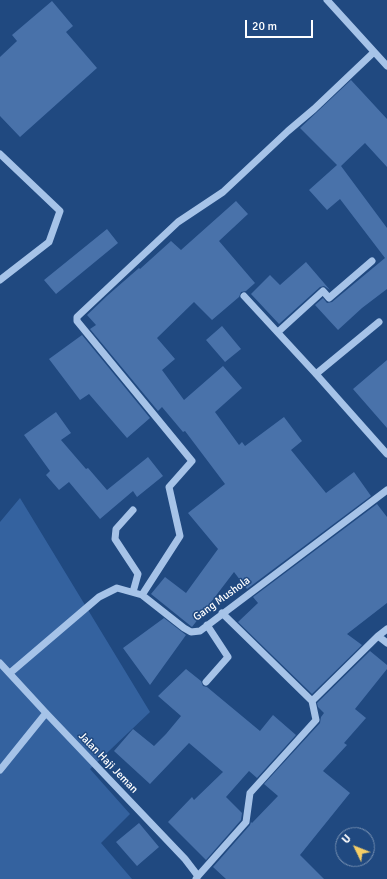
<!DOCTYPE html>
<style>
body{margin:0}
#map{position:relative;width:387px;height:879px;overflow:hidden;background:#204980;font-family:Signika,sans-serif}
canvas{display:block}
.north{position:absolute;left:335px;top:827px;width:40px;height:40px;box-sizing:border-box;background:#204980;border:1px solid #7992b3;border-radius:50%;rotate:313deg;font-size:11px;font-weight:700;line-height:16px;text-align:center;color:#fff}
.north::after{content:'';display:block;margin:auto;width:14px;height:18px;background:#f5ce66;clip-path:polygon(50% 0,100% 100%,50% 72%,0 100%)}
.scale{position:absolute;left:245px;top:20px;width:68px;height:18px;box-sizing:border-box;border:2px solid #fff;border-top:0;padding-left:5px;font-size:12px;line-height:14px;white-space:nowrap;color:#fff;-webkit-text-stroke:3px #204980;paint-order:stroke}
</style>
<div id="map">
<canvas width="387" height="879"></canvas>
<div class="north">U</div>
<div class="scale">20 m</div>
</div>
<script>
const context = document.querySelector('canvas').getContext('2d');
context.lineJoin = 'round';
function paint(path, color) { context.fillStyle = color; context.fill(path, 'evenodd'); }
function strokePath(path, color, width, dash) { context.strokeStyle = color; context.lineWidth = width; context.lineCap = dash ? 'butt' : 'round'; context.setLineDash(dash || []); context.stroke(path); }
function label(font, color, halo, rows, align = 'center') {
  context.font = font + ' Signika,sans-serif'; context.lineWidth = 3; context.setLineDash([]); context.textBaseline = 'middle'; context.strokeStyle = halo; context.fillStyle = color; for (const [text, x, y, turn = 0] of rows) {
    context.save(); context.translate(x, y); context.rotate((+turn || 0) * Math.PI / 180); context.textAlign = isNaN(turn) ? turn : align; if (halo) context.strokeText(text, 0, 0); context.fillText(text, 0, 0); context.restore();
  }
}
const green = new Path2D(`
 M20,498l130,214 -60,57 40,45 -29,29 31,36h-132v-357z`);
const building = new Path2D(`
 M52,1l21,25 -7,6 31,36 -77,69 -20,-21v-59l17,-16 -5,-6z
 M351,80l36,39v48l-22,-24 -24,23 46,62v61l-25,19 -24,22 -23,-25 8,-7 4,5 5,-1 53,-44 -45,-59 -13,11 -18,-20 28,-25 -37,-37z
 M236,201l12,13 -29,27 36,42 -9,8 -5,1 -2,5 -27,23 -18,-18 -37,36 18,21 -13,11 22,30 39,-34 19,22 -27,24 24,33 3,-3 3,4 39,-29 18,24 -11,9 35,43 28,-21 17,24 -124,93 -13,-17 -42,55 -41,-33 14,-17 21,16 32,-44 -30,-36 37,-29 -40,-53 -2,1 -21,-25 -4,4 -68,-82 6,-4 -9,-10 21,-20 31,-27 1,1 31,-28 10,9z
 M107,229l11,14 -62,51 -12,-14z
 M306,262l24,28 -6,-4 -4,1 -41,37 -28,-30 19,-19 10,10z
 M222,326l19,23 -16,13 -19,-22z
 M82,335l68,83 -23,20 -38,-44 -9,6 -31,-41z
 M387,360v68l-34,-39z
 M56,412l15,21 -10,7 25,29 2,-1 19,22 41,-33 15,19 -26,21 -4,-6 -33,28 -31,-37 -10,8 -13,-15 4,-4 -26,-36z
 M377,504l10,13v86l-40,31 15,11 -50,49 -74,-72 20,-19 -5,-6z
 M164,618l22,17 -36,50 -27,-37z
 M370,651l17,14v4l-32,40 11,9 -22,25 3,2 -24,26 27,22 -50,62 24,24h-98l-13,-12 37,-42 1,-3 1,1 26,-27 -14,-12 56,-61 1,-6 3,-4 -6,-6 -1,-4z
 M186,669l15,12 2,5 4,1 53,44 13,-16 23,20 -39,43 -8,-7 -23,26 16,16 -1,7 -35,40 -38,-38 24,-25 2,3 29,-28 -34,-29 -39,41 -36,-33 19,-22 21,17 12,-12 15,-18 -23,-20z
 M139,823l20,24 -22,19 -21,-24z`);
const minor = new Path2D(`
 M327,0l60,66
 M0,154l60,57 -11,31 -49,38
 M244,296l72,78 71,80
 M278,332l45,-41 6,7 43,-37
 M316,374l63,-52
 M133,510l-17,19 -1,10 23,35 -5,18
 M142,595l38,-59 -11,-49 23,-26 -115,-140v-4l101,-95 45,-30 65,-61 26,-22 60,-57
 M378,636l9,7
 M0,663l46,50 139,146 13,17 -2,3
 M10,673l89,-76 18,-9 25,7 42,33 7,4 9,-1 187,-141
 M206,682l22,-25 -21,-32
 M312,701l66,-65 9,-7
 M0,770l46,-57
 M198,876l48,-54 4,-29 66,-73 -4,-19 -90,-88`);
const streetNames = [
 ["Gang Mushola",222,599,-36],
 ["Jalan Haji Jeman",108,763,46]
];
paint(green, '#34629f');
paint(building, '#4972aa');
strokePath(minor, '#a6c3e8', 7);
label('11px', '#fff', '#204980', streetNames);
</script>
